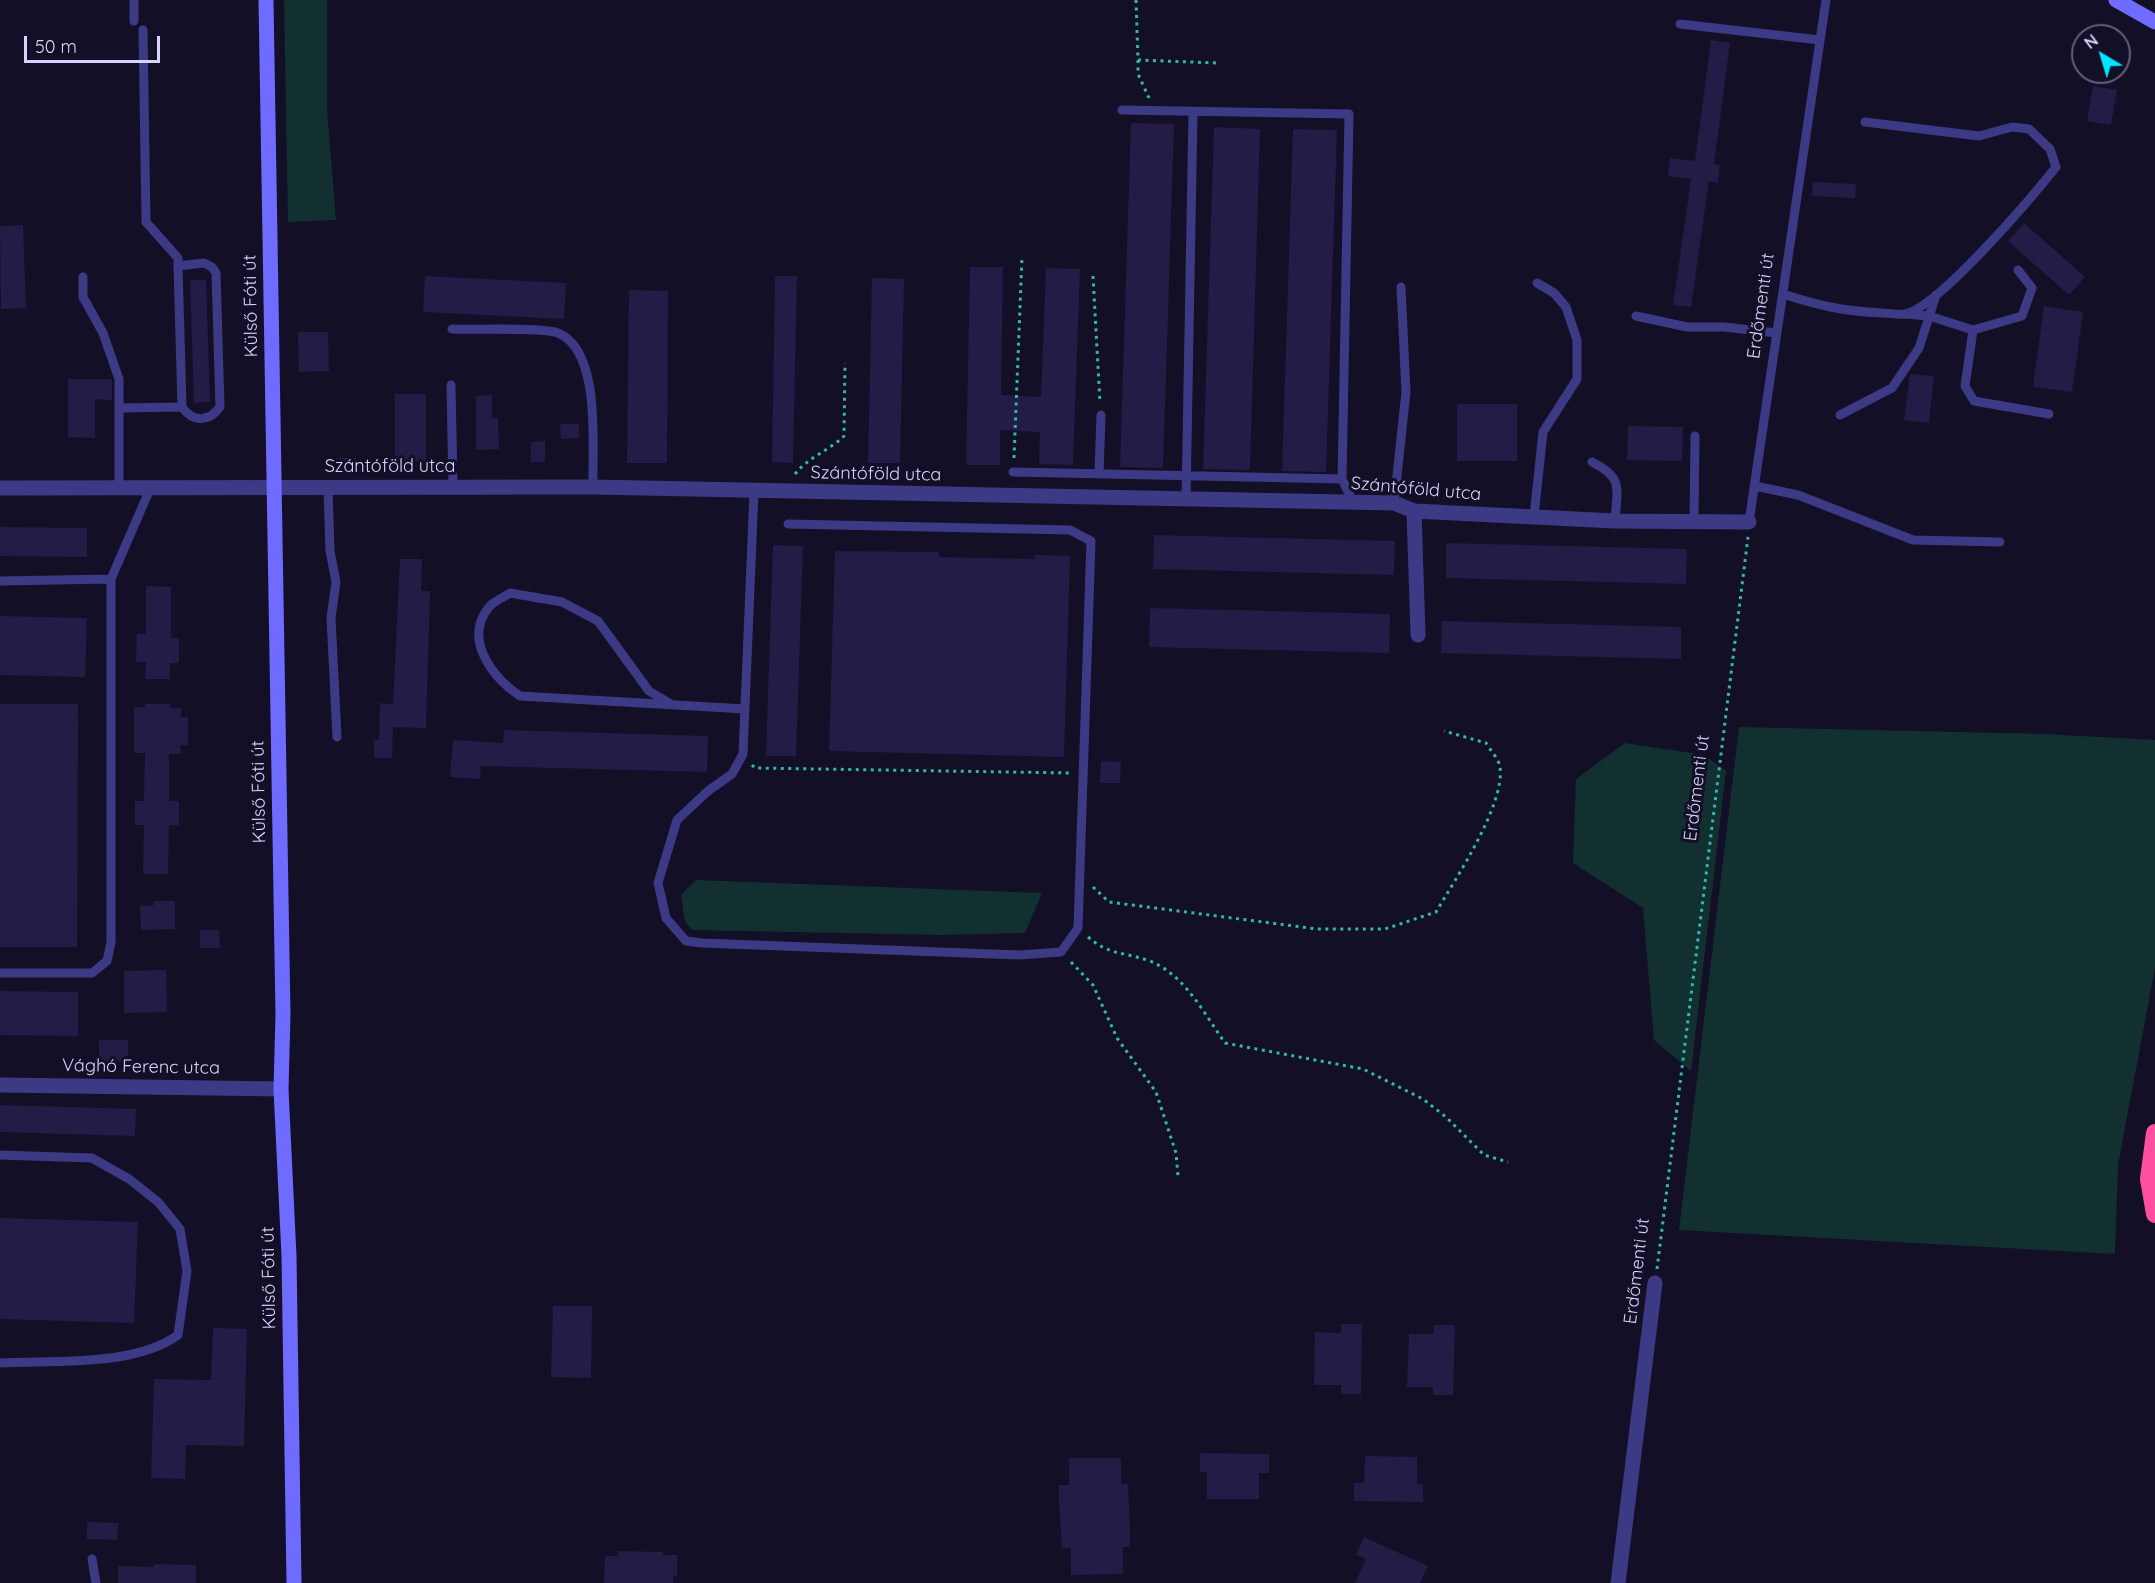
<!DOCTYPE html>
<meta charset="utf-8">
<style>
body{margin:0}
#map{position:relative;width:2155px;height:1583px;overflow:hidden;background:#130f26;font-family:Quicksand,sans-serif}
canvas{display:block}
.north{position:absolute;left:2071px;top:24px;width:60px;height:60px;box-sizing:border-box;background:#130f26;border:2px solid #625e7d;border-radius:50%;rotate:322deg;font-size:16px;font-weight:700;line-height:24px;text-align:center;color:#d9d4ff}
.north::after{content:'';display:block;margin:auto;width:21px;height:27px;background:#00e5ff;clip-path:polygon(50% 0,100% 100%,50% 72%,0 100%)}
.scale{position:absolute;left:24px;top:36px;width:136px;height:27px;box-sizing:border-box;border:3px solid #d9d4ff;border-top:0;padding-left:8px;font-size:18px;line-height:21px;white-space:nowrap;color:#d9d4ff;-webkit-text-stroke:4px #130f26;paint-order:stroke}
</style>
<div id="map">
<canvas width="2155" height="1583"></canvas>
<div class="north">N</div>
<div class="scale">50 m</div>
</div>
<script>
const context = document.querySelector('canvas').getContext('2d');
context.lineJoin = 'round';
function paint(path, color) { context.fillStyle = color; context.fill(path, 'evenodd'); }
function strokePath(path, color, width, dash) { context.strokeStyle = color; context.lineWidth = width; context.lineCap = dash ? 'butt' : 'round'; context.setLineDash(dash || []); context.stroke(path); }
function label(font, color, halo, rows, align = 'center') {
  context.font = font + ' Quicksand,sans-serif'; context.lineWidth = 6; context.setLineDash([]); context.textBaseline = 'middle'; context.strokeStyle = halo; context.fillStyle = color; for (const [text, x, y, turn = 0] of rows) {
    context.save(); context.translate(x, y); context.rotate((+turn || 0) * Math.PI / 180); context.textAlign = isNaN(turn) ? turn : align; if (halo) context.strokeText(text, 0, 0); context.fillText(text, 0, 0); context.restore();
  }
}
const green = new Path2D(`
 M284,0h43v110l9,110 -48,2z
 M1739,727l306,7 110,6v228l-37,197 -3,89 -436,-24z
 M1625,743l79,12 22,16 -35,300 -37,-31 -11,-132 -70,-45 3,-84z
 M696,880l346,13 -17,40 -84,2 -249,-5 -7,-8 -4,-27z`);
const building = new Path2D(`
 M1711,40l19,3 -16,121 6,1 -2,18 -9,-2 -18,126 -18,-2 18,-126 -23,-3 2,-18 25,3z
 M2093,86l24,4 -6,35 -24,-4z
 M1131,123l43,1 -11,344 -43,-1z
 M1214,127l46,2 -10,341 -47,-1z
 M1293,129l44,1 -11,342 -44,-1z
 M1813,182l43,2 -1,14 -43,-2z
 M2024,223l61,54 -16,18 -61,-54z
 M23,225l3,83 -25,1 -1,-83z
 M970,267h33l-2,128 40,2 5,-129 34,1 -7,196 -34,-1 1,-32 -40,-2v35h-34z
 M425,276l141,7 -2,36 -141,-7z
 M775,276h22l-4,187 -21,-1z
 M872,278l32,1 -4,184h-32z
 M190,280h16l4,122 -16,1z
 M629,290l39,1 -1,172h-40z
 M2044,306l39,6 -11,80 -39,-5z
 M298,332h30l1,39 -30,1z
 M1910,374l24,2 -5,47 -25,-3z
 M68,379h44v21l-17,-1v39l-27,-1z
 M395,394h31v67l-31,1z
 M492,395v23h6l1,31 -23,1v-54z
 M1457,404h60v57h-60z
 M560,424h19v14l-18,1z
 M1628,426l55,1 -1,34 -55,-1z
 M545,441v21h-14v-20z
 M336,458h20v14h-20z
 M0,527l87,1v29l-87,-1z
 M1154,535l241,6 -1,34 -241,-6z
 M1446,543l241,6 -1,35 -240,-6z
 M773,545l30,1 -7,210h-30z
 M835,551l104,1v5l95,2v-4l36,1 -6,201 -235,-6z
 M400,559h22l-1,32h9l-4,137 -33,-1 -1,31h-18v-18h5l1,-37 13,1z
 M146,586l25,1v51h8v25h-9v16h-25l1,-17h-10l1,-28h9z
 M1150,608l240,6 -1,39 -240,-6z
 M0,616l87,2 -2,59 -85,-2z
 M1442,621l239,6v32l-240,-6z
 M0,704h78l-1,243h-77z
 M145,704h25v4h11v9h7v28h-8l1,9h-12v47h10v25l-10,-1 -1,49h-25l1,-49h-9v-24h9l1,-48h-11v-46h11z
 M504,730l204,6 -1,36 -226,-6 -1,13 -30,-2 3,-37 50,3z
 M1101,761l20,1 -1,21h-20z
 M154,901h21v28l-34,1 -1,-24 14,-1z
 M200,930h19l1,18h-20z
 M166,970l1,42 -43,1v-42z
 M0,991l78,1v44l-78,-1z
 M99,1040h29v21l-29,1z
 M0,1105l136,4 -1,27 -135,-4z
 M0,1218l138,4 -4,101 -134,-4z
 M553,1306h39l-1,72 -40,-1z
 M1341,1324h21l-1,70h-20v-9h-27l1,-53 26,1z
 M1434,1325h21l-2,70h-20v-8h-26l2,-53h25z
 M213,1328l34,1 -3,117 -58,-1 -1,34 -34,-1 3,-99 57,1z
 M1200,1453l69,1v19h-10v26h-52v-27h-7z
 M1365,1456l52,1v27h6v18l-69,-1v-18h10z
 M1069,1458h52v26h7l2,45v18h-7v27l-52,1v-27h-9l-3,-44v-19h10z
 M87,1522l31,1 -1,17 -30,-1z
 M1364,1537l64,29 -8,17h-65l11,-24 -10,-4z
 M618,1551l45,1v3h14v21h-4v7h-69l1,-27h13z
 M154,1564l42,1v18h-78v-17l36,1z`);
const path = new Path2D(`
 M1136,0l2,60 79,3
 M1138,60v14l11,24
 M1093,276l7,127
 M1014,458l8,-201
 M795,474c12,-16 35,-24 49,-38l1,-73
 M752,765l3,3 316,5
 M1093,887l16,15 208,27h68l51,-17c20,-34 69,-107 64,-145 -1,-8 -10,-17 -14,-24l-42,-12
 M1088,937c21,18 35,15 59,23 37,13 56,52 78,83l138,26 60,30 23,18 38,38 24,7
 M1071,962l22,23 24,53 39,54 20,61 2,23
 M1657,1269l91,-732`);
const lane = new Path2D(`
 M134,0v21
 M1680,24l140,16
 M143,30l3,192 32,36v8
 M1122,110l227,4 -7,365 11,23
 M204,263l8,4 4,6 4,134c-11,15 -27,16 -38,0l-4,-141z
 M83,277v20l20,36 16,46v110
 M1783,294c37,12 60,17 99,19 7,0 16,2 23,1 33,-6 128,-118 151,-147l-6,-18 -21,-20 -17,-2 -33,9 -114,-14
 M1906,314l23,2 44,14 49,-14 10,-28 -14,-18
 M1636,316l51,11h37l53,6
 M452,329c20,1 93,-2 106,4 44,18 34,115 35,154
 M1973,330l-8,56 9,15 75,13
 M451,385l2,102
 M120,408l62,-1
 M1840,415l52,-27 27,-40 17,-53
 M1592,462c32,16 25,26 23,59
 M1013,472l329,7
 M1099,474l2,-59
 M1755,486l43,9 115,45 87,2
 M328,487l2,64 6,31 -5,36 6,119
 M754,492l-11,262 -11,20 -24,17 -31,29 -19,63 8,35 20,23 16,2 317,12 42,-3 17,-24 13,-387 -21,-11 -282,-6
 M1186,499l7,-387
 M1394,503l12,-111 -5,-105
 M1534,516l9,-84 34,-53v-39l-11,-33 -12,-14 -17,-10
 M1694,521l1,-85
 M1749,522l77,-522
 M0,581l111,-2
 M671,704l-22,-13 -51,-70 -36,-19 -52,-9c-6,4 -15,8 -20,13 -28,32 2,71 30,90l225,13
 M0,973h92l15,-12 4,-19v-363l39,-90
 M0,1155l92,3 37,21 29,23 22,27 7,42 -9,64c-44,32 -125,25 -178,28
 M92,1559l4,24`);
const street = new Path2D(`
 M0,488l593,-1 801,16 20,8 201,10 134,1
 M1414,511l4,124
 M0,1085l281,4
 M1618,1583l37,-300`);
const secondary = new Path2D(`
 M266,0l17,1014 -2,75 8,167 5,327
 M2116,0l39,22`);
const highway = new Path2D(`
 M2155,1133l-6,46 6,35`);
const streetNames = [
 ["Külső Fóti út",251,306,-91],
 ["Erdőmenti út",1761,306,-82],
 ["Szántóföld utca",390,467],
 ["Szántóföld utca",876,474,1],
 ["Szántóföld utca",1416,489,5],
 ["Erdőmenti út",1697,788,-83],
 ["Külső Fóti út",259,792,-91],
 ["Vághó Ferenc utca",141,1067,1],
 ["Erdőmenti út",1637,1271,-83],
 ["Külső Fóti út",269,1278,-91]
];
paint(green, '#12302f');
paint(building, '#241b47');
strokePath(path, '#2fb8b0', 3, [3, 4.5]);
strokePath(lane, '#3d3a85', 9);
strokePath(street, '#3d3a85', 15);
strokePath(secondary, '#6f6bff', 15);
strokePath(highway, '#ff4fa3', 18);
label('18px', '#d9d4ff', '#130f26', streetNames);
</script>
